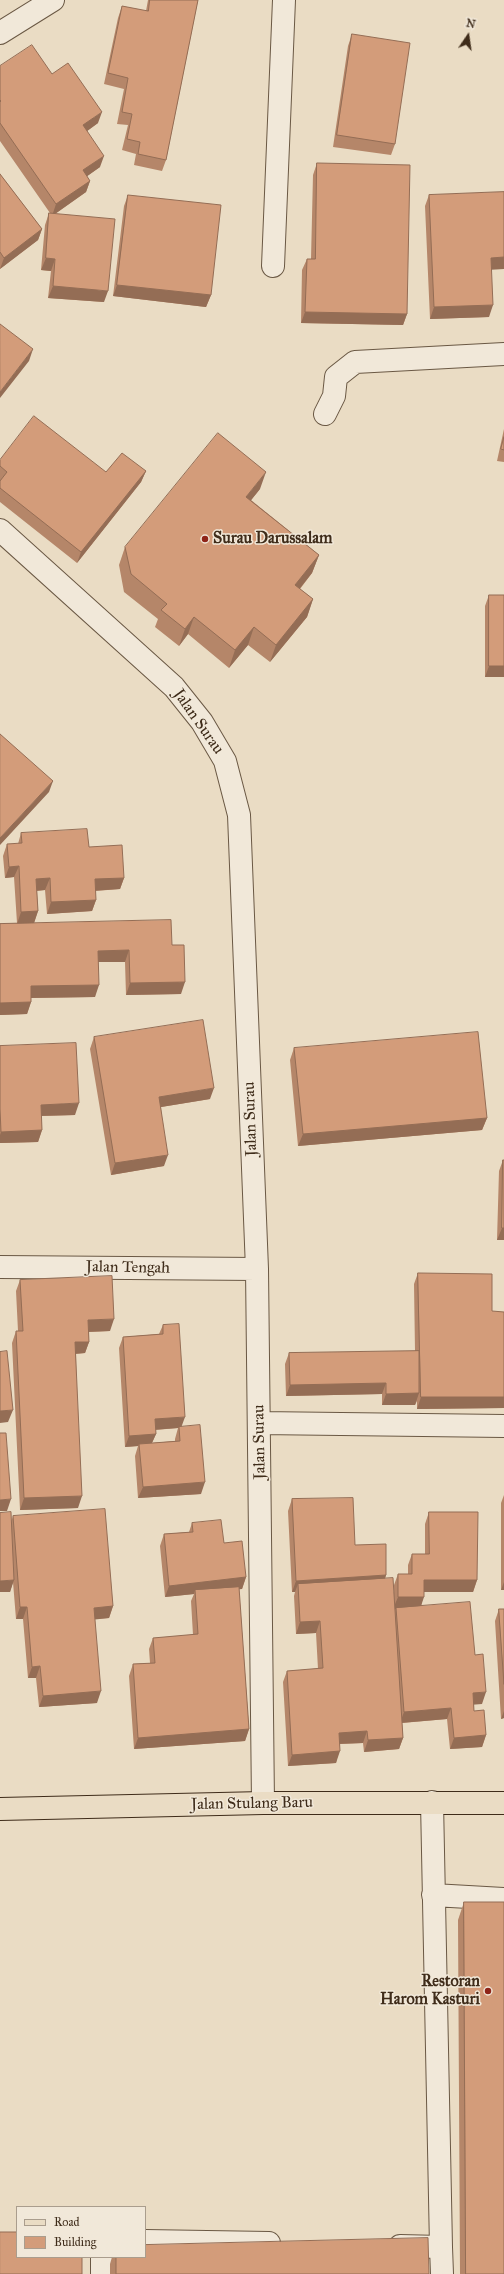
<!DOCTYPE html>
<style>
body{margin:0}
#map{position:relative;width:504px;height:2274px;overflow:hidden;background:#eadcc4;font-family:"IM FELL Great Primer",serif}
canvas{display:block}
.legend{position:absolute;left:16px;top:2206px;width:130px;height:52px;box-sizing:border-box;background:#f1e8d9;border:1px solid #aa9d8d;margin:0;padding:5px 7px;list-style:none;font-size:12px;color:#3f2c1a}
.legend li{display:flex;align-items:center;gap:8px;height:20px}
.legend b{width:20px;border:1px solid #aa9d8d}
.north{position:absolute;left:448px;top:16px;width:40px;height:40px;-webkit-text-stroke:3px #f1e8d9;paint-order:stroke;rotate:13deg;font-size:11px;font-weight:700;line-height:16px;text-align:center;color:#3f2c1a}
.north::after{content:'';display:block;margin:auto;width:14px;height:18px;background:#3f2c1a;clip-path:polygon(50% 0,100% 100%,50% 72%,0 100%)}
</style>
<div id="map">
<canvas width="504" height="2274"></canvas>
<ul class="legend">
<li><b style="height:5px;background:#eadcc4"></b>Road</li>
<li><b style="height:11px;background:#d39c7a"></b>Building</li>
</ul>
<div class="north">N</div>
</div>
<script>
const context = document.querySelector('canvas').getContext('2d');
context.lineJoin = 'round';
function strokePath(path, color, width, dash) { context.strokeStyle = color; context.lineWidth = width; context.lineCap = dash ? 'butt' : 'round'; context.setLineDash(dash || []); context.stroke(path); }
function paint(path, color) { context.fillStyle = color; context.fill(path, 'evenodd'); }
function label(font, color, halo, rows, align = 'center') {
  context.font = font + ' "IM FELL Great Primer",serif'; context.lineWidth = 3; context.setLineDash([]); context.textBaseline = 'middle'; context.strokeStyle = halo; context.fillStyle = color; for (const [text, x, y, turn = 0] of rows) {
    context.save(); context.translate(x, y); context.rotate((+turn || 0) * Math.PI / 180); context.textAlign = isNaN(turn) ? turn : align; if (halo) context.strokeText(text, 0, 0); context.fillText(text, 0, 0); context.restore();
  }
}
const minor = new Path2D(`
 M0,33l53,-33
 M273,266l11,-266
 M325,414l9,-18 2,-19 19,-15 149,-8
 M0,530l174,157 28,35 23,39 14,54 18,454 6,534
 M0,1267l257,2
 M260,1423l244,3
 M433,1895l71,4
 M145,2241l124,2
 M400,2246l41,1 -9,-445
 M441,2247l1,27
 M102,2257v17`);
const major = new Path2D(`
 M0,1809l263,-6h241`);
const wall = new Path2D(`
 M148,0h50l-32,160 -4,11 -28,-6 2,-11 -14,-4 6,-25 -11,-1 7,-35 -20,-5 14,-66 4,-12 24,5z
 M352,34l43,110 -4,11 -58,-8 15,-101z
 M0,66l52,8 46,49 -11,8 13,36 -13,9 3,5 -4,11 -31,22 49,88 -56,-4 3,-27 -10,-1 4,-45 4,-12h1l-50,-72z
 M317,163l90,151 -4,11 -102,-2 1,-53 5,-11h4l2,-84z
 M0,174l42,55 -4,11 -38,29z
 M504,192v77h-13l-2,48 -59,2 -5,-113 4,-11z
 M128,195l83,100 -5,12 -93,-11 11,-90z
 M504,429v33l-7,-1z
 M0,460l106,12 40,-1 -5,11 -64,81 -77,-61z
 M260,489l-9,11 68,55 -7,18 -12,16 13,10 -6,18 -37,45 -22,-17 -19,23 -41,-34 -9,12 -24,-19 3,-8 -34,-27 -5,-27 6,-18z
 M489,595l15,82h-19v-71z
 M21,833l68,14 35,31 -4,11 -25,2 1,9 -4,11 -45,3 -2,-24 -8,1 1,20 -4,12 138,22 9,49 -55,1 -1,-33h-27l-3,35 -64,1v4l-4,12 -27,1v-91l17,-1 -3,-46 -9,1 -2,-22 4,-12h11z
 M94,1037l116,62 -49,8 3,59 -53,9 -21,-126z
 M0,1046l75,69 -34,1 1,14 -4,12 -38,1z
 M294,1048l193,70 -5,12 -184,16 -8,-86z
 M503,1160l1,80h-7l2,-69z
 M418,1273l74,38 12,97 -87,1v-8l-2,4h-33v-11l-96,2 -1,-32 4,-11 126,-2 -1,-67z
 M20,1280l90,51 -21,1v10l-4,11 -9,1 2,154 -58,2 -8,-167 4,-12h2l-2,-40z
 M163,1325l18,102 20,67 -63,4 -3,-42 3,-10 -13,1 -6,-99 4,-11 36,-3zM178,1428l-3,11v2l-23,2 4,-9 -1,-4z
 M504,1495v95h-3v-87z
 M292,1499l63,46 31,30 -1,4 9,14v-8l4,-11h10v-9l4,-11h13v-30l4,-12 48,68 -4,12h-49l-3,14 54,49 7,49h-8v7l12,24 -4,12 -32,2 -3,-30 -45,4 1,15 -4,11 -35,3 -1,-9 -23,1 -4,19 -48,3 -5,-84 4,-11 31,-2 -2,-36 -20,1 -2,-38 1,-4h-3l-4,-81z
 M13,1516l100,90 -4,12 -14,1 2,84 -58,4 -3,-29h-8l-5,-59h-7l-3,-37 -3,10 1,-70z
 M192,1523l32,20 22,34 -4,12h-3l10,140 -4,12 -111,8 -5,-73 4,-12 17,-1 -1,-14 4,-11 40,-3 -2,-34 3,-7 -29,3 -5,-51 4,-12 25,-2z
 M499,1609h5v109l-3,1 -6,-98z
 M464,1902l40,372h-44l-2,-354z
 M112,2257h33l284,17h-319v-10z`);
const shadedWall = new Path2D(`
 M102,112l-4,11 -19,14 4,-12z
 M104,156l-4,11 -21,15 4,-12z
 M90,181l-4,11 -34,24 4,-12z
 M42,229l-4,11 -38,29 4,-11z
 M504,257v12l-17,1 4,-12z
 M46,258l9,1 -4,12 -10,-1z
 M117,285l94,10 -5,12 -93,-11z
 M53,286l55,5 -4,11 -56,-4z
 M493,305l-4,12 -59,2 4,-12z
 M305,312l102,2 -4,11 -102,-2z
 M33,349l-4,12 -29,37v-6z
 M146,471l-5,11 -64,81 4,-11z
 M266,472l-6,17 -20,25 6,-17z
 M319,555l-7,18 -23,29 6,-17z
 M313,599l-6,18 -37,45 6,-17z
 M194,617l-6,17 -9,12 6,-17z
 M254,627l-6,18 -19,23 6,-18z
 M489,666h15v11h-19z
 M53,781l-4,11 -49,53v-7z
 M19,866l-5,11 -9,1 4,-11z
 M50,878l-5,12 -13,1 4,-12z
 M124,878l-4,11 -30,2 5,-12z
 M96,900l-4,11 -45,3 4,-12z
 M38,911l-4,12 -17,1 4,-12z
 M129,950l-4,12h-31l4,-11z
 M185,982l-4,12 -55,1 4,-12z
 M99,985l-4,12 -69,1 5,-12z
 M31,1002l-4,12 -27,1v-12z
 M214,1088l-4,11 -55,9 4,-11z
 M79,1103l-4,12 -38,1 4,-11z
 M487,1118l-5,12 -184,16 5,-12z
 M42,1130l-4,12 -38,1v-8l1,-3z
 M168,1155l-4,11 -53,9 4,-12z
 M502,1228h2v12h-7z
 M114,1319l-4,12 -26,1 4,-12z
 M75,1342h14l-4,11 -14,1z
 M386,1383l-4,11 -96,2 4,-11z
 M419,1393l-4,12h-33l4,-11z
 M421,1397h83v11l-87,1z
 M13,1410l-5,12 -8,1v-12z
 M185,1417l-4,11 -2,-1 -1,1 -27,2 4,-11z
 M156,1434l-5,11 -12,-1 -1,2 -13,1 4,-11z
 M205,1482l-4,12 -63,4 5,-11z
 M82,1496l-4,12 -58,2 4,-12z
 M11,1499l-4,12h-7v-11z
 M386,1575l-4,12 -84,-3 -3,8h-3l4,-11z
 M246,1577l-4,12 -47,5v-4l-1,4 -29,3 4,-11z
 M14,1580l-4,12h-10v-11z
 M424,1580h53l-4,12h-53z
 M504,1582v8h-3z
 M398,1597h26l-4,12h-27z
 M113,1606l-4,12 -19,2 4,-12z
 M20,1607h7l-4,12h-7z
 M320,1621l-4,12 -20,1 4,-12z
 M40,1666l-4,12h-8l4,-11z
 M101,1691l-4,12 -58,4 4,-11z
 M486,1692l-4,12 -13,1 4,-12z
 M451,1708l-4,11 -47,4 4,-11z
 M504,1711v7l-3,1z
 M249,1729l-4,12 -111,8 4,-11z
 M367,1731l-4,12 -28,1 4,-11z
 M486,1735l-4,12 -32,2 4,-11z
 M403,1738l-4,11 -35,3 4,-12z
 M340,1751l-4,12 -48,3 4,-11z`);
const building = new Path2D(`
 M150,0h48l-32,160 -28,-6 2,-12 -13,-3 5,-25 -10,-2 6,-34 -20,-5 14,-67 26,5z
 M352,34l58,9 -15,101 -58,-9z
 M32,45l20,29 16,-11 34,49 -19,13 21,31 -21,14 7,11 -34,23 -56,-81v-21l1,-1 -1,-1v-34z
 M317,163l93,2 -3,149 -102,-2 2,-53h8z
 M0,174l42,55 -38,29 -4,-6z
 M504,192v65l-13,1 2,47 -59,2 -5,-112z
 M128,195l93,10 -10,90 -94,-10z
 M49,213l66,6 -7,72 -55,-5 2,-27 -9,-1z
 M0,324l33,25 -33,43z
 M34,416l72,56 16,-19 24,18 -65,81 -81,-64v-7l7,-9 -7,-6v-6z
 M218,433l48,39 -20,25 73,58 -24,30 18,14 -37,46 -22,-18 -19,23 -41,-33 -9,12 -24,-19 6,-6 -36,-30 -6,-27z
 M504,437v13l-3,-1z
 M489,595h15v71h-15z
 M0,734l53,47 -53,57z
 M87,829l2,18 33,-2 2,33 -29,1 1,21 -45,2 -1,-24 -14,1 2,32 -17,1 -2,-46 -10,1 -2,-23 15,-1 -1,-10z
 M171,920l1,25h12l1,37 -55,1 -1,-33 -31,1 1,34 -68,1v16l-31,1v-79z
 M203,1020l11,68 -55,9 9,58 -53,8 -21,-126z
 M478,1032l9,86 -184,16 -9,-86z
 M76,1043l3,60 -38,2 1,25 -41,2 -1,-23v-63z
 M503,1160h1v68h-2z
 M418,1273l74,1v37l12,1v85h-83z
 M112,1276l2,43 -26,1 1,22h-14l7,154 -58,2 -8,-167h7l-3,-51z
 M179,1324l6,93 -30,2 1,15 -27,2 -6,-99 40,-3v-9z
 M7,1351l6,59 -13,1v-59z
 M419,1351v42l-33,1v-11l-96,2 -1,-32z
 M200,1425l5,57 -62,5 -4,-43 41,-3 -1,-14z
 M0,1433h6l5,66 -11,1z
 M353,1498l2,47 31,-1v31l-90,6 -4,-82z
 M105,1509l8,97 -19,2 7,83 -58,5 -3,-30 -8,1 -5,-60h-7l-7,-91z
 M11,1512l3,68 -14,1v-68z
 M429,1512h49l-1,68h-53v17h-26v-23h14v-20h17z
 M221,1520l3,23 18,-2 4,36 -77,9 -5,-52 29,-2 -1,-9z
 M393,1578l10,160 -35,2 -1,-9 -28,2 1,18 -48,4 -5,-84 36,-3 -3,-47 -20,1 -2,-38z
 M239,1587l10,142 -111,9 -5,-74 22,-1 -2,-25 45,-4 -3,-44z
 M470,1602l5,53 8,-1 3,38 -13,1 1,18 10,-1 2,25 -32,3 -3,-30 -47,4 -8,-104z
 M499,1609h5v75z
 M464,1902h40v372h-38z
 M0,2232h17v25h65v17h-82z
 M428,2238l1,36h-313v-17h29v-12z`);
const markers = [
 [205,539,4,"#8f2418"],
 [488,1991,4,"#8f2418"]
];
const poiNames = [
 ["Surau Darussalam",213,539],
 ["Restoran",480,1982,"right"],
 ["Harom Kasturi",480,2000,"right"]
];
const streetNames = [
 ["Jalan Surau",198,722,55],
 ["Jalan Surau",251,1119,-92],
 ["Jalan Tengah",128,1268,1],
 ["Jalan Surau",260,1442,-91],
 ["Jalan Stulang Baru",252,1804,-1]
];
strokePath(minor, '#6a5844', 24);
strokePath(major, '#3f2c1a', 24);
strokePath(minor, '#f1e8d9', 22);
strokePath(major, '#eadcc4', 22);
paint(wall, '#b58669');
paint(shadedWall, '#946d55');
paint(building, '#d39c7a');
strokePath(building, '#946d55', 1);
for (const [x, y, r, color] of markers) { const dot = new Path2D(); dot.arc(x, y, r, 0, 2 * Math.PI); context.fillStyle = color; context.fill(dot); strokePath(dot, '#f1e8d9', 1.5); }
label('bold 16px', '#3f2c1a', '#f1e8d9', poiNames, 'left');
label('16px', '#3f2c1a', '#f1e8d9', streetNames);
</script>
